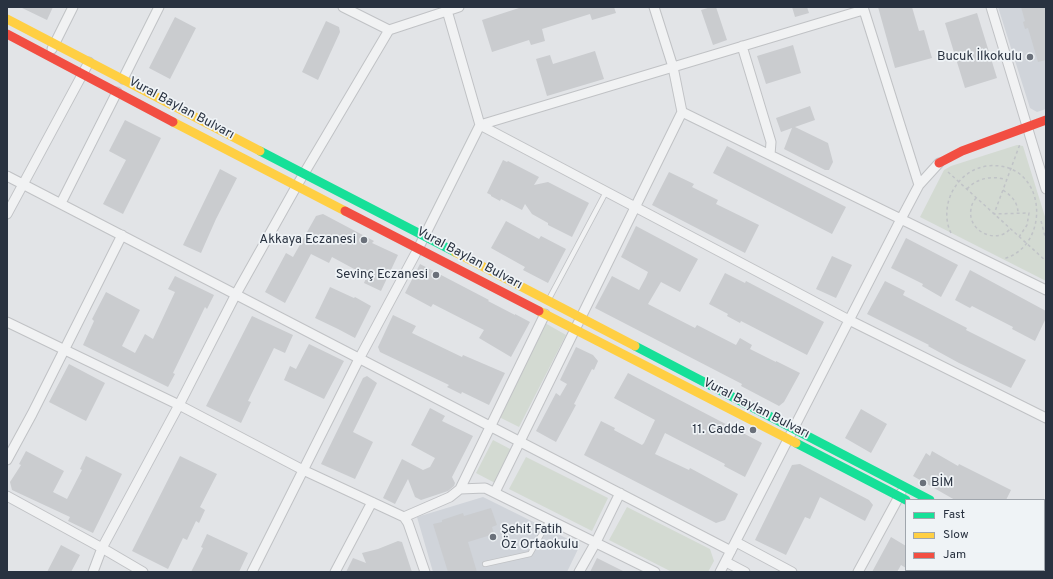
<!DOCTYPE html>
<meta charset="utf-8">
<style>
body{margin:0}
#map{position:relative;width:1053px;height:579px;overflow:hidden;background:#e2e4e7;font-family:Overpass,sans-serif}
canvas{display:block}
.frame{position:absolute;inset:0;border:8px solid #293240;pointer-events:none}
.legend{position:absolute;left:905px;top:499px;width:140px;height:72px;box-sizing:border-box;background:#eff3f6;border:1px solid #a0a6ad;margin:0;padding:5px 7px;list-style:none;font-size:12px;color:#293240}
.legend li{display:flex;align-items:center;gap:8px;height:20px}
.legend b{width:20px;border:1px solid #a0a6ad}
</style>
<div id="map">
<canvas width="1053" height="579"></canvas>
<div class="frame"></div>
<ul class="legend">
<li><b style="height:5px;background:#16e098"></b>Fast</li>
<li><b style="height:5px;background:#ffcf43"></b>Slow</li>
<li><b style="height:5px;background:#f24e42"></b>Jam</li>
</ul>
</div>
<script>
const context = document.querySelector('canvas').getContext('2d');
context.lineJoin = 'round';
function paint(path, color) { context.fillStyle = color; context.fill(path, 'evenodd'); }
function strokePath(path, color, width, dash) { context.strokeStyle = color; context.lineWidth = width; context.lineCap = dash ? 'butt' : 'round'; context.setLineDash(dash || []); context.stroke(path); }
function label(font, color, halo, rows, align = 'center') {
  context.font = font + ' Overpass,sans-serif'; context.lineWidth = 3.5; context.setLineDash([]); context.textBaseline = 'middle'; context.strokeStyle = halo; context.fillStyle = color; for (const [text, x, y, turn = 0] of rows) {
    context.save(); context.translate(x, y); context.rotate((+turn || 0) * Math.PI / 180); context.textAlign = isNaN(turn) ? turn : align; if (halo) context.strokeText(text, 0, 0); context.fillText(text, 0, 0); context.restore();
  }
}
const built = new Path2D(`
 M998,7h48v102l-9,3 -7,-4z
 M483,497l97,48 -13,27h-134l-16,-55z`);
const green = new Path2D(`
 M1017,145l6,1 23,74v61l-126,-64 24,-47 7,-4z
 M545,323l21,12 -47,92 -20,-10z
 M493,440l21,11 -17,33 -21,-11z
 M526,457l82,41 -16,33 -83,-42z
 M627,507l83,42 4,12 -6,11h-36l-63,-32z`);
const building = new Path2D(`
 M20,7h33l-6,13z
 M518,7h96l2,6 -24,7 -2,-6 -48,15 3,12 -14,4 -2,-5 -37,12 -10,-32 37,-12z
 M711,7h5l11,33 -14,5 -12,-35z
 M792,7h15l2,6 -14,4z
 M878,7h34l7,24 5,-1 8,28 -37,10z
 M1021,7h25v53l-8,2 -10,-34 -3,1 -2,-7 2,-1z
 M977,13l20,65 -32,10 -20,-65z
 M175,17l21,11 -26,51 -21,-11z
 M326,21l13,6 1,5 -22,48 -16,-8z
 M793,45l8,28 -35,11 -9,-28z
 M595,51l9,28 -57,17 -11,-37 14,-4 3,9z
 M810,106l5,14 -20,7 33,16 5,19 -4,8h-4l-41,-21 8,-21 -11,4 -5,-14z
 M125,120l36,18 -38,76 -20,-10 23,-44 -17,-9z
 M727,146l119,61 -14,27 -119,-61z
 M503,160l4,2 1,-1 31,16 -5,8 14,-3 41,21 -17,34 -24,-12v-2l-16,-9 -7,-10 -3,6 -21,-11 -1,2 -9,-5v-1l-4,-2z
 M220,169l17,9 -21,41 -15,34 -18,-8z
 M669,172l25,12 -2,3 26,13 -2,4 43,21 -14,28 -93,-48z
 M323,214l51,27 -2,2 26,12 -17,36 -17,-8 3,-7 -35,-19 -3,6 -18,-9 -26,49 -20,-11 21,-39 7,4 23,-41z
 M506,221l33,18 2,-3 25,13 -18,34 -25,-13 2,-3 -34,-19z
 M636,226l62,33 -18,33 -19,-10 -13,22 47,24 2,-3 39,20 4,-7 12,7 -2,4 26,13v-1l24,12 -16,29 -5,4 -38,-20 1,-2 -147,-76 17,-32 27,14 7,-13 2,-5 -27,-15z
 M906,238l52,27 -17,32 -19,-11 1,-2 -32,-16z
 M832,256l20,9 -16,33 -20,-9z
 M420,264l69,36 -1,1 27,14v-1l15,8 -19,35 -32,-19 5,-8 -51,-26 -2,3 -26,-14z
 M970,270l76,41v7l-11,23 -23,-12 1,-2 -41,-21 -2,2 -15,-8z
 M725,273l20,10 1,-2 78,41 -17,33 -66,-34 -1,2 -13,-7 1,-2 -19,-10z
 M175,276l39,19 -7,14 -2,-2 -32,66 2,1 -7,13 -85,-42 11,-24 -2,-2 14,-27 34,18 -18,36 13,7 10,-19 8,5 22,-47 -7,-3z
 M885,281l20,10 -2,4 64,33 -1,2 60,30 -15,28 -52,-25 -31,-17 1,-1 -62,-31z
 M330,287l24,11 1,-1 16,9 -16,32 -17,-9 -23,-11z
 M393,315l23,11 -4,7 50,24 1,-2 42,18 -16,32 -27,-13 -1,2 -14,-7 2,-2 -69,-33 -2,-5z
 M252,316l41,19 -8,18 -11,-5 -26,53 3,1 -10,21 -35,-17z
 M309,344l35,17 -20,38 -40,-19 6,-14 6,3z
 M576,347l17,8 5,6 -4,9 -2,-1 -18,35 2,1 -20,37 -20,-11 20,-38 4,3 7,-12 -7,-4z
 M69,364l36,19 -19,38 -37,-19z
 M628,373l134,70 -17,34 -21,-11 1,-2 -60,-31 -8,17 -2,4 34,16 1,-2 48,26 -13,26 -9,3 -132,-68 17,-34 14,7 -1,2 28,15 2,-2 11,-23 -41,-22z
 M367,376l10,7 -24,49 20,10 -18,37 -34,-15 42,-86z
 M430,408l15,8 -3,5 31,15 -21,41 3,6 -1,3 -6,5 -27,9 -6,-3 -7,-18 -13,25 -12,-6 19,-39 21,11 7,-3 5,-9 -24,-13z
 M861,409l26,15 -16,29 -26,-15z
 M26,451l38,20 -11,21 14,7 15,-29 -2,-1 6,-13 36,18 -29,59 -25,-12 2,-4 -58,-27 -2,-8 11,-17 -2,-1z
 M932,451l26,15 1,-2 52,26 -5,10h-51l-42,-24 13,-23 4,3z
 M180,456l37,18 -17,33 5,3 -6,13 -3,-2 -9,19 -4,-2 -15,31 -36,-18z
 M800,464l69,36 4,5 -8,16 -45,-24 -10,22 -5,-2 -19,38 -31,-15 37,-75z
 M491,508l6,17 -5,2 2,7 -26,8 9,30h-29l-15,-48 9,-2v-2l21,-7 1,3z
 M207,534l41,19 -9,19h-48l12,-24 -2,-1z
 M891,537l15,9v22l-5,-3 -4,7h-25z
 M398,541l4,1 10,30h-66l7,-14 13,5 -4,-10 16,-4z
 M61,545l19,10 -9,17h-24z
 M597,558l28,14h-35z`);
const path = new Path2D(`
 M948,172l98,89
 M967,189c10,-11 26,-14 40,-9
 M1003,190c9,6 15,13 15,23
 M976,198c-2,3 -5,7 -5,11 -4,22 25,36 39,20
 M1041,221l5,19
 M951,233c-7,-14 -5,-33 4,-46 7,-11 18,-19 32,-21 60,-7 66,80 16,93
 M1019,237l8,-12 2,-12 -35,1 26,-70`);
const lane = new Path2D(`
 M549,299l57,-107
 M485,564l45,-10 15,-26 4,-9`);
const street = new Path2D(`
 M343,7l46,23 70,-23
 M654,7l19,60 9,45 364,178
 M863,7l56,178
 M991,7l55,182
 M742,46l29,96 -1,13
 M52,49l21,-42
 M123,79l36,-72
 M480,125l369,195 197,98
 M480,125l383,-115
 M7,176l724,375
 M61,203l56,-111
 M7,214l82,-152
 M7,322l172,83 124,65 101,47 4,6 17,49
 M7,460l25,-46 90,-179
 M460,489l25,-1 170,84
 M495,492l187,-380
 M7,496l95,52 77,-143 57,-111 60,-107 93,-157
 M404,517l46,-20 10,-8 85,-175
 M736,542l56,30
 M726,562l19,10
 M93,572l9,-24 41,24
 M252,572l107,-213 59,-110 62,-124 -34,-118
 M335,572l37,-70
 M579,572l17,-30 24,-49
 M720,572l181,-353 18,-34 20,-22
 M858,572l43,-79`);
const fast = new Path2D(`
 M260,151l195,101
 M635,346l295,154
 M796,443l110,57
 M1044,560l2,1`);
const slow = new Path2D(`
 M7,19l253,132
 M173,122l172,89
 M455,252l180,94
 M539,311l257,132
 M1039,570l4,2`);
const jam = new Path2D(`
 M7,34l166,88
 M939,163l23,-12 84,-31
 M345,211l194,100`);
const markers = [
 [1030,57,4,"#6a707a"],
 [364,240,4,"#6a707a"],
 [436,275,4,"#6a707a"],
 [753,430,4,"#6a707a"],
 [923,483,4,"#6a707a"],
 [493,537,4,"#6a707a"]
];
const poiNames = [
 ["Bucuk İlkokulu",1022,57],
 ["Akkaya Eczanesi",356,240],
 ["Sevinç Eczanesi",428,275],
 ["11. Cadde",745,430],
 ["BİM",931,483,"left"],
 ["Şehit Fatih",501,530,"left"],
 ["Öz Ortaokulu",501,545,"left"]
];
const streetNames = [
 ["Vural Baylan Bulvarı",181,109,28],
 ["Vural Baylan Bulvarı",469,259,28],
 ["Vural Baylan Bulvarı",756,409,27]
];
paint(built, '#d0d4da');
paint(green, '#d3dad2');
paint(building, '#cacccf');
strokePath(lane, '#c0c2c5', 6);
strokePath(street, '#c0c2c5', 11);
strokePath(path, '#c0c3c7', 1.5, [3, 3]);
strokePath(lane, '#f1f2f3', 4.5);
strokePath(street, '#f1f2f3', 9);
strokePath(fast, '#16e098', 9);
strokePath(slow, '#ffcf43', 9);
strokePath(jam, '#f24e42', 9);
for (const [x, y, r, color] of markers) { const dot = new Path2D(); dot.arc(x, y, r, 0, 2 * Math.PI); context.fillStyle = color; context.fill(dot); strokePath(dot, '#eff3f6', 1.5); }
label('13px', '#293240', '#eff3f6', poiNames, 'right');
label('13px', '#293240', '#eff3f6', streetNames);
</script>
